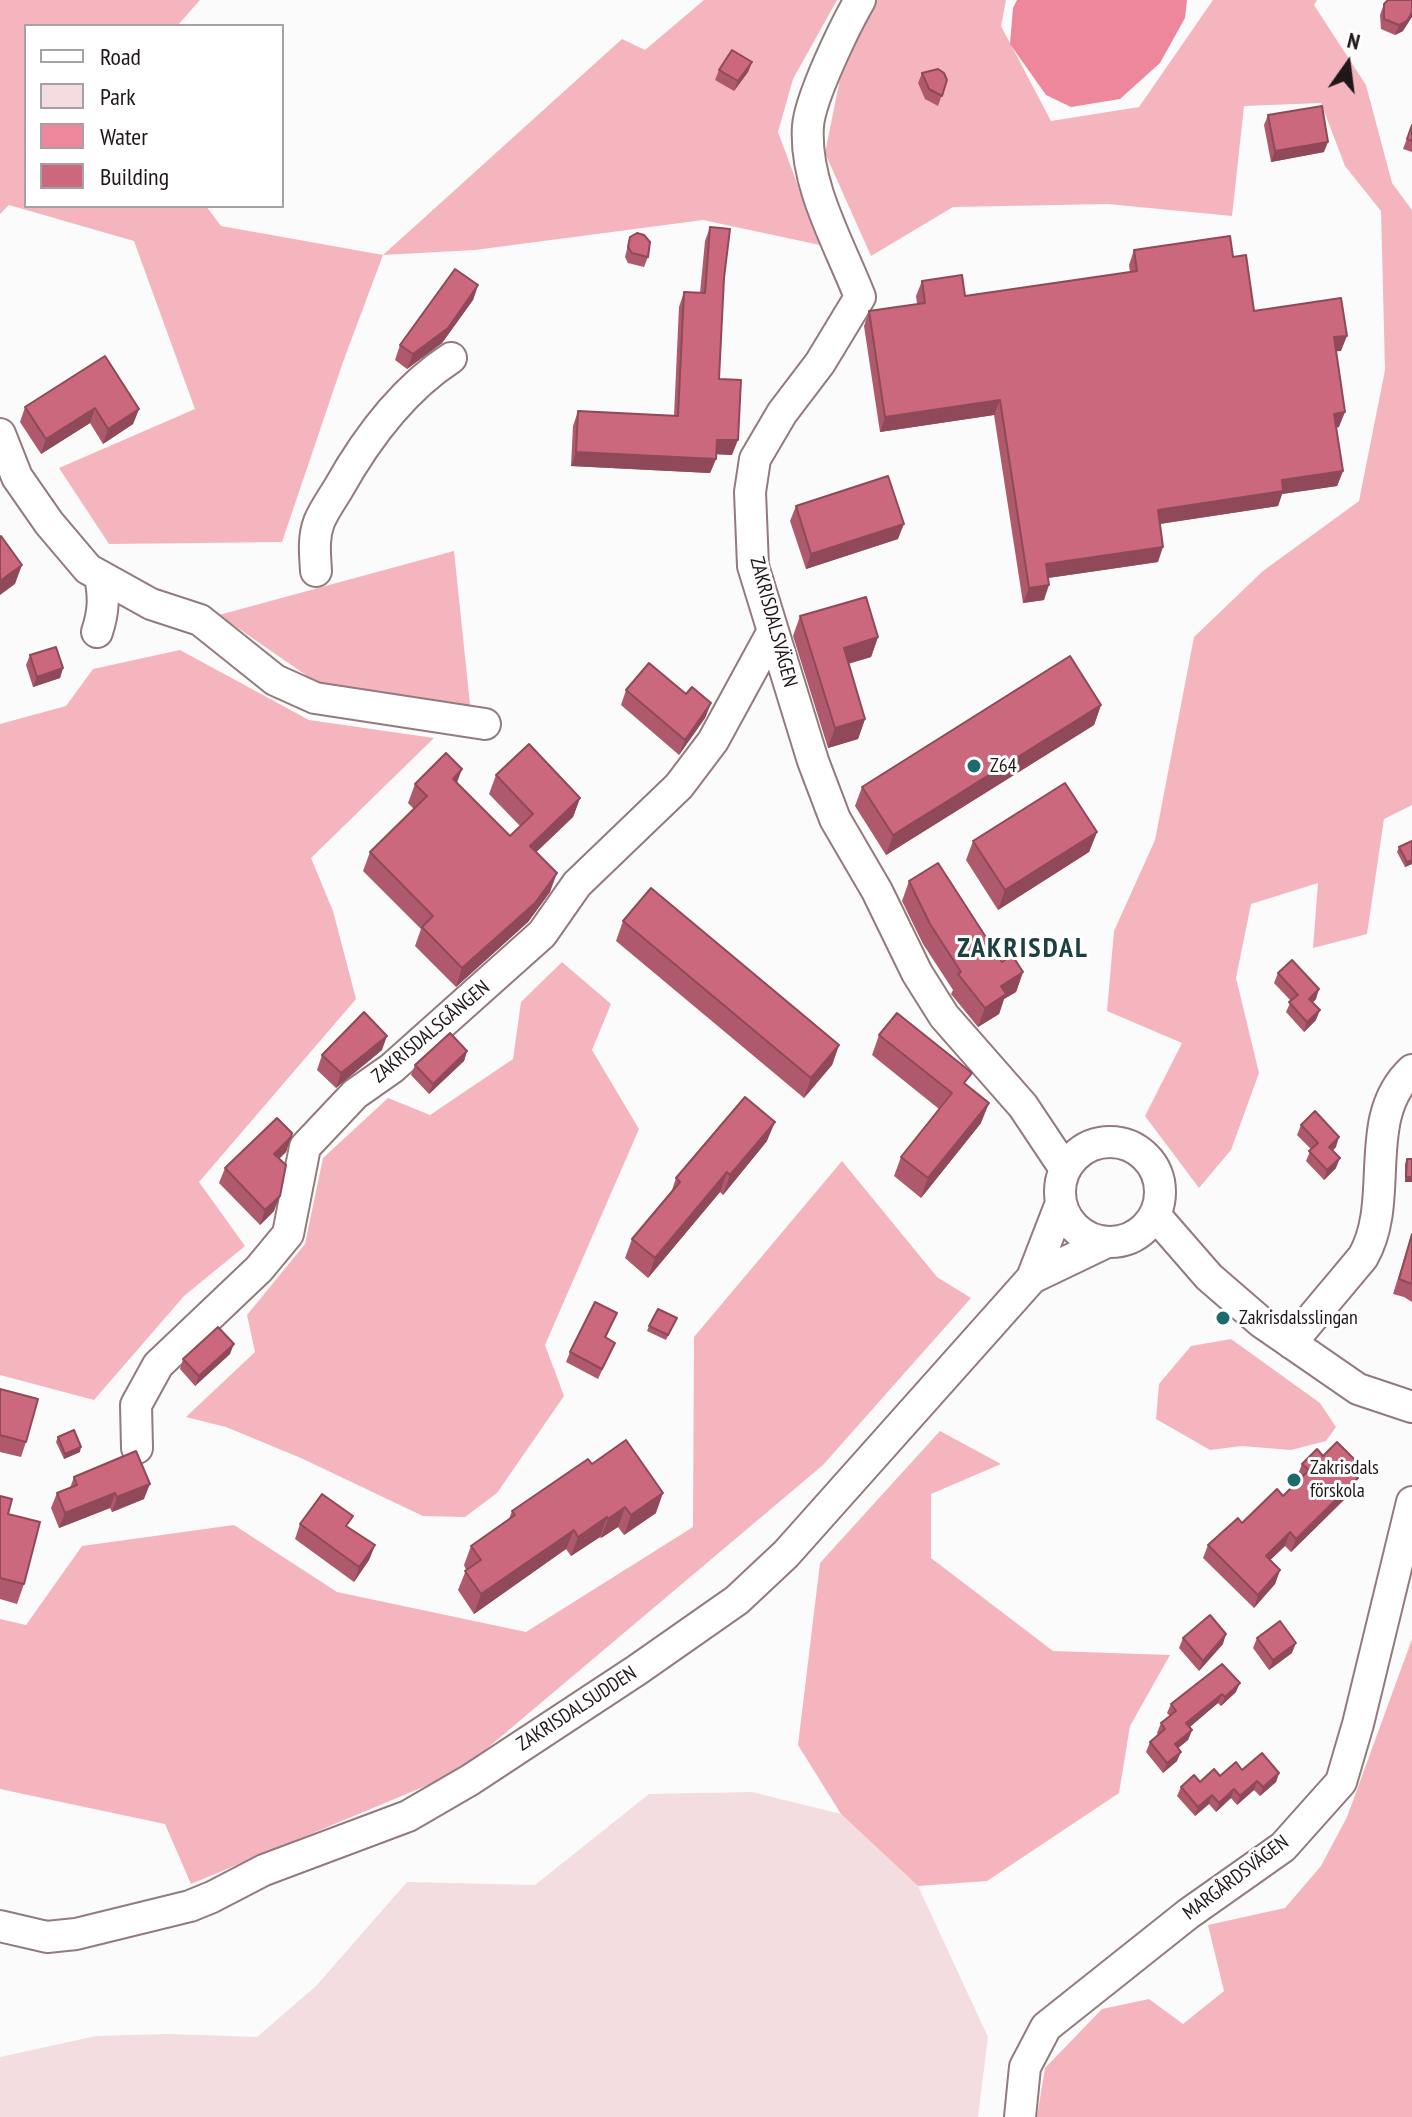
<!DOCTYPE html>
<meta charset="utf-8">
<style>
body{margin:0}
#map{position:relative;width:1412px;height:2117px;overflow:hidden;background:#fbfbfb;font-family:"PT Sans Narrow",sans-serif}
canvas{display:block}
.legend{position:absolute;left:24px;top:24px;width:260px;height:184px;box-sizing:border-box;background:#fff;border:2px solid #a6a2a3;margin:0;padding:10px 14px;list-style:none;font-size:24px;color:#211719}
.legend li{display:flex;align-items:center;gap:16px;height:40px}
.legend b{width:40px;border:2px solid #a6a2a3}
.north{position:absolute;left:1308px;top:24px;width:80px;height:80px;-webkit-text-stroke:6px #fff;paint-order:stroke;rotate:14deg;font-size:22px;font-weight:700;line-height:32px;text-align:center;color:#211719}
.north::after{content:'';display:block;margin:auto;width:28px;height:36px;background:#211719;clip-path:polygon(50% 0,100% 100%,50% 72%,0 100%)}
</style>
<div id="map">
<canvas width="1412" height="2117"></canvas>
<ul class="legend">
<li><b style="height:10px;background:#fff"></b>Road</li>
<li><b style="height:22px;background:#f3dde0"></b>Park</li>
<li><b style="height:22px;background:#ee879b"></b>Water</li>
<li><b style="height:22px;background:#cc687d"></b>Building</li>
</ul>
<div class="north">N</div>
</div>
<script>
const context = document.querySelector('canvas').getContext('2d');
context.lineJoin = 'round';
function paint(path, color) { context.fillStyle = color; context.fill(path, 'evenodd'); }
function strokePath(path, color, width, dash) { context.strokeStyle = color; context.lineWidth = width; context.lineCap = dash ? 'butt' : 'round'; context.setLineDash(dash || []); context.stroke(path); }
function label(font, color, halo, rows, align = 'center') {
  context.font = font + ' "PT Sans Narrow",sans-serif'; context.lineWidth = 6; context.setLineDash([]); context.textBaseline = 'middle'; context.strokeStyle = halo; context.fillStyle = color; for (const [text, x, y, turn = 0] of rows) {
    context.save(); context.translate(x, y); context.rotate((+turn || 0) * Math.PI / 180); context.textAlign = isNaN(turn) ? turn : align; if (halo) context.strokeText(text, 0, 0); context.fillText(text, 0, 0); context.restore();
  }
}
const green = new Path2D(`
 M752,1792l89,22 77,72 70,151 -10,80h-978v-60l96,-21 71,-2 90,3 59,-51 91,-104 128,3 114,-91z`);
const forest = new Path2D(`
 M0,0h200l-23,26h-151v180h180l15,20 162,29 239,-216 23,11 59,-50h133l-44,79 -15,53 42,113 -117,-25 -228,30 -92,5 -40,107 -61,180 -173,2 -50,-76 136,-59 -61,-168 -125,-36 -9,9z
 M873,0h133l-5,26 50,95 88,-14 74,-107h104l-3,5 52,80 26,98 20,27v595l-28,14 -17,115 -54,14 5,-65 -67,21 -15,74 23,95 -28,77 -32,38 -54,-72 37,-73 -75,-32 7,-80 41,-91 39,-203 69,-66 96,-70 26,-131 -4,-159 -36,-45 -24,-63 -77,3 -12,110 -124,-12 -155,3 -82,49 -46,-103 17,-84z
 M454,551l17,163 -148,-27 -104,-72z
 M180,650l129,70 125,18 -123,120 22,53 23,88 -157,183 46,64 -61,50 -90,104 -94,-25v-651l66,-18 27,-37z
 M562,962l49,42 -19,46 47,79 -94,216 19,51 -67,97 -32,24 -42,-1 -122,-58 -75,-31 -40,-10 69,-65 -8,-37 58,-71 18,-86 65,-60 42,17 83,-56 8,-57z
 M842,1161l95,116 34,21 -148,167 -364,307 -268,112 -26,-60 -165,-35v-170l26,6 56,-79 152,-21 103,67 189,40 167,-105 1,-190z
 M1231,1339l89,64 16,24 -10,14 -35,9 -49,-4 -32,4 -54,-31 3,-35 32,-38z
 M940,1431l61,33 -70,30v64l122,93 117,4 -40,71 -11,67 -132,88 -69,5 -77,-72 -43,-69 22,-182z
 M1412,1639v478h-375l8,-49 57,-59 47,-10 34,25 41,-33 -16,-66 77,-17 36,-42 26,-49z`);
const water = new Path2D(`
 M1017,0h170l-2,18 -25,45 -40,36 -49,8 -25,-12 -36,-51 3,-36z`);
const minor = new Path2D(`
 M860,0c-15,26 -50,98 -52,126 -4,58 31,117 52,171l-40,66 -38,50 -27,46 -5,33 3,74 60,195 22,58 42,72 40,82 27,43 79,90 42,63
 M0,434l17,43 32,46 39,46 63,35 49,16 75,60 40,18 170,26
 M316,571c-1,-17 -3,-33 3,-49 5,-12 13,-23 19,-33 28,-50 64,-99 113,-131
 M97,632c7,-21 7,-35 3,-56
 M1060 1192a50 50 0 1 1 100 0a50 50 0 1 1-100 0Z
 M1155,1215l54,62 52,45 97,67 54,18
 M1032,1278l75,-36
 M1291,1343l72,-86c33,-57 -3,-139 49,-187
 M137,1448l-1,-43 22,-40 101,-96 29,-35 17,-87 50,-53 37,-26 150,-134 35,-50 102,-98 34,-45 60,-110
 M0,1926l47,11 29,-3 114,-28 22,-9 52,-27 144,-54 62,-36 167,-110 100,-70 49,-46 246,-276 29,-75
 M1020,2117l5,-50 21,-40 142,-113 95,-67 58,-65 17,-58 54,-222`);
const wall = new Path2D(`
 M1384,4l19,27 -8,4 -14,-6 -1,-14z
 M752,62l-4,10 -14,19 -19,-11 4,-10z
 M922,73l25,7 -9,26 -13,-7 -7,-16z
 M1268,115l56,37 -53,10 -7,-37z
 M1412,125v27l-9,-3z
 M710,227l14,51 -5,101 13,76 -16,-1v5l-6,14 -139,-7 2,-40 5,-15 96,5 5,-109 5,-15 16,1 5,-52z
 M630,237l18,20 -4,10 -16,-4 -3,-6z
 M1134,250l99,7 21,54 87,40h-5l3,76 -3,1 7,43 -6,15 -55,8 -4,12 -118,18 -2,38 -110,16 -4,22 -21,3 -29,-188 -114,17 -16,-106 5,-15 48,-7 -1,-8 6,-15 43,15 165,-24 -1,-7z
 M478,285l-5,15 -31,43 -35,26 -12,-9 5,-15z
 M25,407l114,2 -6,15 -30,20 -13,-21 -49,31 -21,-32z
 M796,506l102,33 -92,30 -16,-48z
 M800,616l78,21 -7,20 -23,7 17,55 -7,20 -30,9 -35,-112z
 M30,655l33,13 -3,10 -27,9 -7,-22z
 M626,690l60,4 25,9 -6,15 -26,37 -58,-50z
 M1101,705l-7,20 -208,130 -31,-49 7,-19z
 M496,775l84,23 -7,19 -37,35 14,40 -22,30 -72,65 -41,-41 6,-17 -58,-58 7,-19 44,-43 -6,-6 7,-19 42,-1 53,53 10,-10 -31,-32z
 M1097,832l-8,20 -91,58 -32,-50 7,-19z
 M1412,841v23l-7,3 -8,-15 2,-5z
 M909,881l93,81 21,10 -7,20 -12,7 -5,15 -21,13 -27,-33 2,-4 -30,-46 -21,-43z
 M623,921l216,124 -7,20 -28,33 -188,-157z
 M1278,973l38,26 -3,3 3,18 -12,12 -18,-20 5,-11 -17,-18z
 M879,1035l88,51 14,37 -60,75 -27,-22 7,-19 38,-48 -67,-54z
 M382,1050l-46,38 -19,-18 5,-15z
 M467,1051l-3,10 -35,33 -18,-19 4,-10z
 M1301,1125l35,22 -3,3 3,18 -12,12 -18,-19 5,-12 -14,-14z
 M291,1137l-5,15 -7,7 -5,52 -14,14 -41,-42 6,-15z
 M767,1141l-44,54 -3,-3 -72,86 -23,-20 7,-19 39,-46 5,-15z
 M1407,1159l5,23h-7v-18z
 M1412,1233v69l-8,-5 -11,-3z
 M617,1313l-11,25 9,5 -17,36 -32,-17 4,-10z
 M677,1318l-11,22 -19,-9 2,-5z
 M230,1354l-35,32 -15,-17 3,-10z
 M0,1389l26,53 -5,15 -21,-5z
 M58,1437l22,15 -16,7 -8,-17z
 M1323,1456l36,8 -4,10 3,4 -5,13 -62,61 -6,-6 -15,14 10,10 -5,14 -21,24 -51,-50 5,-13 75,-49 17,-17 -3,-2 5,-13z
 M592,1464l64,49 -32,22 -6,-8 -17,11 -1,-1 -29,19 -5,-7 -92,65 -16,-24 8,-20 -2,-5 7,-19 38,-27 3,-8z
 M74,1477l70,22 -32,13 -2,-4 -51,20 -8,-20 6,-15 13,-5z
 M0,1496l8,18 16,70 -7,20 -17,-5z
 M300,1524l75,21 -6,15 -15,22 -59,-43z
 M1183,1638l40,6 -24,27 -20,-23z
 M1257,1638l35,15 -23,17 -16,-22z
 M1236,1692l-15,14 -3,-3 -29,24 3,3 -4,10 -10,8 -1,13 -14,12 -17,-21 4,-10 9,-7 -2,-2 4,-10 9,-7 -3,-3 4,-9z
 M1242,1770l37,3 -3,9 -16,14 -6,-6 -17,15 -6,-7 -15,14 -7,-8 -14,12 -18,-20 4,-9z`);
const shadedWall = new Path2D(`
 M1412,12v5l-9,14 -8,4 4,-10z
 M752,62l-4,10 -14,19 4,-10z
 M1328,142l-4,10 -53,10 4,-11z
 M478,285l-5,15 -31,43 -35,26 6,-15z
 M1347,336l-6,15 -13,1 6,-15z
 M1000,400l-6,15 -114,17 5,-15z
 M95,408l-5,15 -49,31 5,-15z
 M139,409l-6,15 -30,20 5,-15z
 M1345,412l-6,15 -10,2 5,-15z
 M717,440h21l-6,15 -21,-1z
 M576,452l140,7 -6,14 -139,-7z
 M1343,471l-6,15 -55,8 -4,12 -126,19 6,-15 124,-30z
 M904,524l-6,15 -92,30 5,-15z
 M1163,547l-5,15 -117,17 5,-15z
 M22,565l-7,19 -15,11v-14z
 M1049,585l-5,15 -21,3 6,-15z
 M878,637l-7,20 -35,10 8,-19z
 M63,668l-3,10 -27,9 4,-10z
 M711,703l-6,15 -26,37 6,-15z
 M1101,705l-7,20 -208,130 7,-20z
 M865,719l-7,20 -30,9 7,-20z
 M462,769l-7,19 -2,-9z
 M580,798l-7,19 -50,48 7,-19z
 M1097,832l-8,20 -91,58 7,-20z
 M1412,860v4l-7,3 2,-5z
 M557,873l-7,19 -22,30 -72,65 6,-19z
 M1023,972l-7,20 -12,7 -5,15 -21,13 7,-19 16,-22z
 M1319,989l-3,10 -10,10 3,-10z
 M1320,1010l-4,10 -12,12 3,-10z
 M387,1036l-5,14 -46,38 5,-15z
 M839,1045l-7,20 -28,33 7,-20z
 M467,1051l-3,10 -35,33 4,-10z
 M989,1103l-8,20 -60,75 7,-20z
 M775,1122l-8,19 -44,54 7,-20z
 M291,1137l-5,15 -17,16 5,-14z
 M1339,1137l-3,10 -10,10 3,-10z
 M1340,1158l-4,10 -12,12 3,-10z
 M727,1172l-7,20 -72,86 7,-20z
 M1406,1177h6v5h-7z
 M280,1196l-6,15 -14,14 5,-15z
 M234,1344l-4,10 -35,32 4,-10z
 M81,1447l-1,5 -16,7 1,-5z
 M1358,1478l-5,13 -62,61 5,-13z
 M150,1484l-6,15 -32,13 5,-15z
 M115,1493l-5,15 -51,20 6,-15z
 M663,1493l-7,20 -32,22 7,-20z
 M625,1507l-7,20 -17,11 7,-19z
 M607,1517l-7,20 -29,19 7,-19z
 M574,1530l-8,19 -92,65 7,-20z
 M1290,1532l-5,14 -24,23 5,-13z
 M375,1545l-6,15 -15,22 5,-15z
 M1280,1570l-5,14 -21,24 4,-13z
 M1226,1634l-3,10 -24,27 4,-10z
 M1296,1643l-4,10 -23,17 4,-10z
 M1240,1683l-4,9 -15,14 4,-9z
 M1222,1694l-4,9 -35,30 3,-10z
 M1192,1730l-4,10 -17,14 4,-10z
 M1181,1752l-4,9 -14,12 4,-10z
 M1279,1773l-3,9 -16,14 3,-9z
 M1257,1781l-3,9 -17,15 3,-9z
 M1234,1789l-3,9 -15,14 3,-9z
 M1212,1795l-3,9 -14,12 3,-9z`);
const building = new Path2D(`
 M1388,0h24v12l-5,9 -8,4 -15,-6v-15z
 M732,50l20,12 -14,19 -19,-11z
 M938,69l6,4 3,7 -5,16 -13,-7 -7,-16z
 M1322,106l6,36 -53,9 -7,-36z
 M1412,125v16l-5,-2z
 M710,227l20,2 -6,49 -5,101 22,1 -3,60h-21l-1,19 -140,-7 2,-41 100,5 6,-124 21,1z
 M637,233l7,2 6,7 -2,15 -16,-4 -4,-6 2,-10z
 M1230,236l3,21 13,-2 8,56 87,-13 6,38 -13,1 11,75 -11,2 9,57 -61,9 1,11 -125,19 5,37 -117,17 3,21 -20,3 -29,-188 -115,17 -16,-106 56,-8 -3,-22 40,-6 3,21 172,-25 -3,-21z
 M455,269l23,16 -30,43 -35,26 -13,-9z
 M105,356l34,53 -31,20 -13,-21 -49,31 -21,-32z
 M888,476l16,48 -93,30 -15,-48z
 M1,536l21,29 -22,16v-44z
 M866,597l12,40 -34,11 21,71 -30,9 -35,-112z
 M56,647l7,21 -26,9 -7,-22z
 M1070,656l31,49 -208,130 -31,-48z
 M649,663l37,31 6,-7 19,16 -26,37 -59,-50z
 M529,744l51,54 -50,48 27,27 -22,30 -73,65 -40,-41 11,-11 -63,-64 57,-56 -12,-12 31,-31 16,16 -9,10 57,57 23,-22 -37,-39z
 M1065,783l32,49 -92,58 -32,-49z
 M1412,841v19l-5,2 -8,-15z
 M938,863l64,99 10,-7 11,17 -22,14 5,8 -21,14 -27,-34 3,-2 -31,-48 -21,-43z
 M651,888l188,157 -28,33 -188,-157z
 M1292,960l27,29 -10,10 11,11 -13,12 -18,-20 9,-7 -20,-22z
 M364,1012l23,24 -46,37 -19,-18z
 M897,1013l75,60 -8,10 25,20 -61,75 -27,-21 51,-64 -73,-58z
 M450,1033l17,18 -34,33 -18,-19z
 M745,1097l30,25 -45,53 -3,-3 -72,86 -23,-19 48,-57 -4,-4z
 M1315,1111l24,26 -10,10 11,11 -13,12 -18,-19 9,-8 -17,-18z
 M277,1118l15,15 -1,4 -17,17 12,11 -6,31 -15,14 -40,-42z
 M1407,1159h5v18h-6z
 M1412,1234v50l-13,-5z
 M595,1302l22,11 -12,24 10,6 -13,26 -32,-17z
 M658,1309l19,9 -9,17 -19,-9z
 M218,1327l16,17 -35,32 -16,-17z
 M0,1389l38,10 -12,43 -26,-7z
 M74,1430l7,17 -16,7 -7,-17z
 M626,1440l37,53 -32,22 -6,-8 -17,12 -1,-2 -29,20 -4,-7 -93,64 -16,-23 16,-11 -10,-14 44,-31 -3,-4 76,-52 4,5z
 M1337,1442l22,22 -8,7 7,7 -62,61 -6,-7 -24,24 14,14 -22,25 -50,-50 30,-27 4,5 35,-34 6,7 26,-26 -7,-6 15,-15 6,7z
 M136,1451l14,33 -33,13 -2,-4 -50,20 -8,-20 20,-8 -3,-8z
 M322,1494l31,22 -7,10 29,19 -16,22 -59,-43z
 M0,1496l12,3 -4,15 32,8 -16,62 -24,-6z
 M1210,1615l16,19 -23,27 -20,-23z
 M1280,1621l16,22 -23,17 -16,-22z
 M1222,1664l18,19 -15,14 -3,-3 -36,29 6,7 -17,14 6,8 -14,11 -17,-21 15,-13 -4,-6 15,-12 -5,-7z
 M1262,1753l17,20 -16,14 -6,-6 -17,15 -6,-7 -15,14 -7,-8 -14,12 -17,-20 13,-12 6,7 14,-13 6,7 16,-14 6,8z`);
const markers = [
 [974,766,8,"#1e6b6e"],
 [1223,1318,8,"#1e6b6e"],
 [1294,1480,8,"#1e6b6e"]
];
const streetNames = [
 ["ZAKRISDALSVÄGEN",773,622,75],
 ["ZAKRISDALSGÅNGEN",431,1032,-40],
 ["ZAKRISDALSUDDEN",577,1709,-33],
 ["MARGÅRDSVÄGEN",1236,1878,-37]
];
const poiNames = [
 ["Z64",990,766],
 ["Zakrisdalsslingan",1239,1318],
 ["Zakrisdals",1310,1468],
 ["förskola",1310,1491]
];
const districtNames = [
 ["ZAKRISDAL",1023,949]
];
paint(green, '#f3dde0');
paint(forest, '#f5b5bf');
paint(water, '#ee879b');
strokePath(minor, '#937a7d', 34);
strokePath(minor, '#fff', 30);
paint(wall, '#af596c');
paint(shadedWall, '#8f4958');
paint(building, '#cc687d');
strokePath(building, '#8f4958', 2);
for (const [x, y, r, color] of markers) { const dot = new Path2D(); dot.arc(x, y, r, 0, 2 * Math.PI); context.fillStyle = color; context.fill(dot); strokePath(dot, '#fff', 3); }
label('20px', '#211719', '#fff', streetNames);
label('20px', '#211719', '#fff', poiNames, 'left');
context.letterSpacing = '2px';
label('bold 28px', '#1d3f41', '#fff', districtNames);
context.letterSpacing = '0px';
</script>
